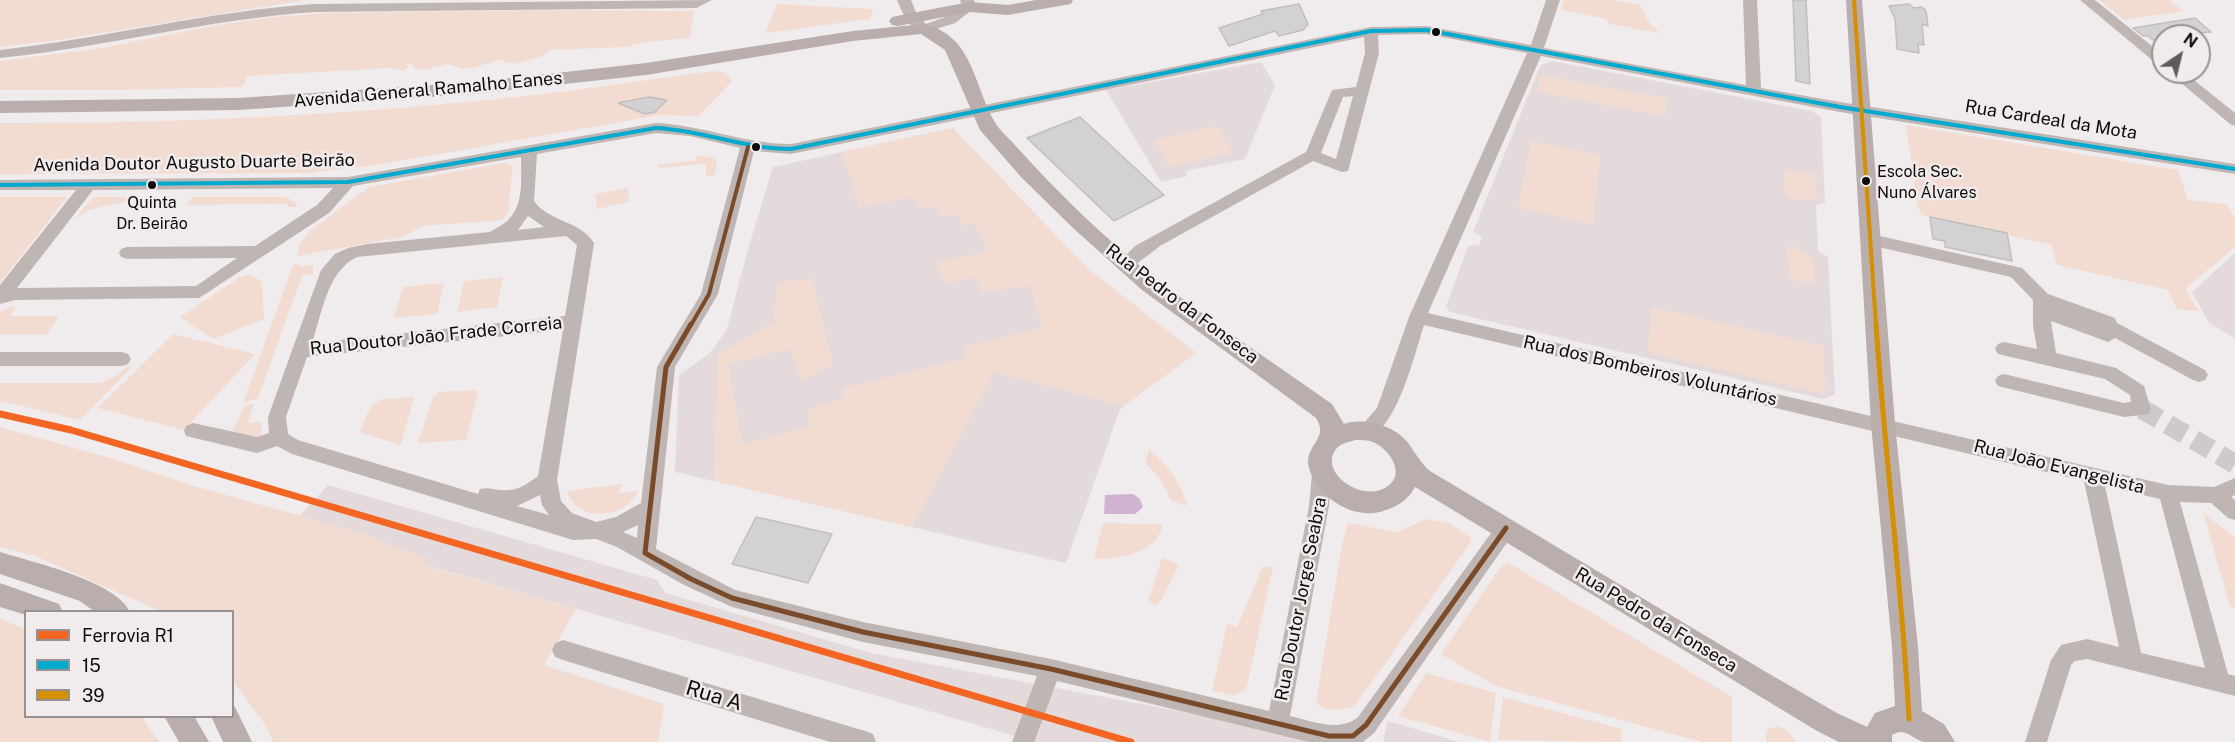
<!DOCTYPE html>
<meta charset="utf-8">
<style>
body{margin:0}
#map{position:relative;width:2235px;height:742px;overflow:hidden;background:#f0eced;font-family:"Public Sans",sans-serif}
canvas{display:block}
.legend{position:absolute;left:24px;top:610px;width:210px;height:108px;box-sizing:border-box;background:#f1ebec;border:2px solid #969192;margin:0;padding:8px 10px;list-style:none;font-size:18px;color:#0d0b0b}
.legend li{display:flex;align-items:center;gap:12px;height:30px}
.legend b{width:30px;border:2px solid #969192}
.north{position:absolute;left:2151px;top:24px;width:60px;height:60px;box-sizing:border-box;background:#f1ebec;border:2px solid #969192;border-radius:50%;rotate:35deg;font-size:16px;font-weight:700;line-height:24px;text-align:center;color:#0d0b0b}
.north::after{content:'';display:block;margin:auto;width:21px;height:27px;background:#5c5a5a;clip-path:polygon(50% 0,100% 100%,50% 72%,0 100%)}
</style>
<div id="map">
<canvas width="2235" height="742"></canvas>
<ul class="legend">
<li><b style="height:8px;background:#f26522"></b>Ferrovia R1</li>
<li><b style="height:8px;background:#00a9ce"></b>15</li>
<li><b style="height:8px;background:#d48f02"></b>39</li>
</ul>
<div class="north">N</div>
</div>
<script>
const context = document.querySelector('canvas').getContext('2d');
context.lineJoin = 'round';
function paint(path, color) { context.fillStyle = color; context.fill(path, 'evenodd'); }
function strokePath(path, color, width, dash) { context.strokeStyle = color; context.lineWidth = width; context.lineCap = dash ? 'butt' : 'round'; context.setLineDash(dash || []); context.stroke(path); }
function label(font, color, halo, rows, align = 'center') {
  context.font = font + ' "Public Sans",sans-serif'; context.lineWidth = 5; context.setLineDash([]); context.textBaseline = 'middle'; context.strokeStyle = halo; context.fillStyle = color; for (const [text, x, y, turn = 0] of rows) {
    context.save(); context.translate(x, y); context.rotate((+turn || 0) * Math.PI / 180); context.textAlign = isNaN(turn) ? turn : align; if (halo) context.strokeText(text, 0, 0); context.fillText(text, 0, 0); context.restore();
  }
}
const built = new Path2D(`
 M1552,61l260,50 9,6 4,86 -9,2 2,40v6l10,6 7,137 -12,5 -356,-83 -17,-4 -4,-5 22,-61 11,-1 3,-9 -9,-4 65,-161 3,-6z
 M1261,62l14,23 -30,74 -60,12 2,5 -26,6 -55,-92z
 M953,128l134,140 109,85 -76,56 -54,154 -391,-91 4,-97 31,-22 17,-24 21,-80 25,-82z
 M2235,253v85l-26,-15 -17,-31z
 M328,485l329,95 8,13 206,60 403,76 49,13h-294v-2l-604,-175 -126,-48z
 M1388,721l72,21h-77z`);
const green = new Path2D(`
 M0,0h376h-70l-247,40 -59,7z
 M1564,0h48l28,5 10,19 10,9 -51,-9 -3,-5 -45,-9z
 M2099,0h70l15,11 -60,9z
 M777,4l96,5 -3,10 -105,14z
 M542,10l152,1 -4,27 -44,4 -20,5 -77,3 -6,6 -28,8 -17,-4 -25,8 -9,1 -17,-5 -23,6 -9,-1 -4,-6 -5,1 3,3 -6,4 -12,-3 -143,8 -6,11 -118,3h-124v-29l102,-13 121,-24 52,-7 53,-4z
 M711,71l12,1 8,6 1,3 -33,35 -39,-1 -289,51 -66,7 -305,1v-51c172,1 346,-8 517,-26 65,-7 129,-17 194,-26z
 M1540,75l126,23 -1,18 -127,-24z
 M1906,125l272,45 10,30 38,4 9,14v29l-50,42 14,22 -22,-2 -9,-19 -111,-25 -6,-20 -130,-30 -4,-11z
 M1217,126l16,27 -64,14 -15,-27z
 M953,128l134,140 109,85 -73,53 -129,-34 -82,155 -198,-46 4,-127 56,-32 4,-40 34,-3 21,85 -32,17 -11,-32 -62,15 14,81 67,-19v-17l34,-11 1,-10 121,-30 1,-11 76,-19 -12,-43 -48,8 -4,-16 -32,6 -11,-20 53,-12 -13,-28 -12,3 -5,-12 -16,2 -6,-10 -16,3 -6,-12 -55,10 -17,-55z
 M1531,141l69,14 -7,69 -75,-16z
 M697,156l15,1 5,4 -2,14 -9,1v-12l-49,4 1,-3 38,-5z
 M504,163l9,3 -5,47 -6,7 -79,6 -21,11 -105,19 2,-11 11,-14 59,-44z
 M1785,169l29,5 4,25h-29l-5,-6z
 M628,188l1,14 -32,7 -1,-15z
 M0,197h67l-67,86z
 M93,197h52l-56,13 -14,9z
 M192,197h95l10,7 -1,3h-8v-2l-6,-1 -95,1z
 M1793,246l21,13v25l-24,-5 -3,-31z
 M300,264l1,3 12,-2v9l-11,2 -44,122 -15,5 50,-138z
 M251,274l11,8 2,37 -51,20 -33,-22 60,-40z
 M503,277l-6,30 -40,5 7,-31z
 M444,283l-7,31 -43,4 9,-31z
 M8,307h8l-6,9h49l-12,18h-47v-22z
 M1652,307l171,39 2,48 -177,-41z
 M173,334l82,20 -71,76 -86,-22z
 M127,367h5l-52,53 -80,-19v-18h100l17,-8z
 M473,390l5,2 -12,48 -48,3 15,-46 6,-5z
 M414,397l-13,48 -41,-12c14,-40 14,-32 54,-36z
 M254,403l-6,20 13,-1 1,15 -8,2 -22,-6 12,-27z
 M0,427l114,32 77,26 170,48 66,26 -1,7 150,43 -32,56 120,39 -6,38h-385l-6,-15 -34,-46 -1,-69 -72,-1 -125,-55 -35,-9z
 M1149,449c19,16 32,33 38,57l-17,-6c-5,-16 -13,-26 -25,-37z
 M622,484l-3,9 19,-2c-11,28 -62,33 -71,0z
 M2203,512l32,26v70l-5,-1z
 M1426,519l23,4 21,14 1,5 -117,165c-13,4 -28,5 -38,-5l26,-156 6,-23 49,9z
 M1103,523l60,1c-7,31 -42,34 -69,35z
 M1162,558l17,6 -18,36 -5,5 -8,-3z
 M1507,562l225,135v45h-30l-207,-56 -54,-32 61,-89z
 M1263,566l10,1 -27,123 -12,5 -22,-4 15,-67 10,3z
 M0,619l25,10 1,87 116,1 17,25h-159z
 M1426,673l70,20 -6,49 -92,-26z
 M1503,697l119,32 -1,13 -123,-2z
 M1778,726l10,5 8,11h-30v-12z`);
const water = new Path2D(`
 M1133,494l7,5 3,8 -8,7h-31l1,-19z`);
const building = new Path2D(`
 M1793,0h13l4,84 -14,-3z
 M1299,4l9,20 -5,6 -24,6 -4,-5 -46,15 -10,-18 44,-14 -2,-3z
 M1909,4l5,4 8,-1 4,4 2,15 -6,-2 2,21 -6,-1 1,9 -22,-4 -2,-30 -6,-13z
 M2195,18l16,14 -48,4v2l-10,2 -5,-4h-5l-10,-8z
 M649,97l18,3 -12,12 -10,2 -27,-11z
 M1080,117l84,78 -50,26 -87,-83z
 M1930,217l77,16 5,28 -67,-14v-6l-12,-2z
 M756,517l76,17 -24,49 -76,-19z`);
const minorTunnel = new Path2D(`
 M2142,409l93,55`);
const minor = new Path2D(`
 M712,0l-16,8 -381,4c-106,7 -209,35 -315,46v-8c106,-12 209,-39 315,-46z
 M897,0h14l6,15 9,9 19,-7 17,-11 -2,-6h14l2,7 -21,16 -31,10c-15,-4 -21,-19 -27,-33z
 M1546,0h14l-16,48 202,37 -3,-85h14l4,88 79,14 395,62v10l-395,-62 -299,-56 -113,257 740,172 46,2 21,-9v17l-4,2 4,3v20l-7,-2 -17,-15 -31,-1 48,172 7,2v20l-148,-37 -12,2 -4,4 -24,77h-22l26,-82 10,-15 26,-6 32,8 -35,-166 -660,-156c-8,24 -31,123 -65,111l-2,-5 20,-23 32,-91 118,-264 -101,-19 -48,1 1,18 -31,118 -6,1 -29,-11 -153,85 -30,23h-12l-2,-4 19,-19 171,-94 26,-62 24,-3 9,-34 -1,-16 -573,117 -37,-3 -36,143 -43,73 -19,182 79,41 128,32 188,37 218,52 40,-205 3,-32 3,-6 7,-2 7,2 3,6 -3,32 -39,210c22,5 49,17 68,1l141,-195 7,-3 7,3 3,6 -3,6 -139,199 -11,9h-54l-252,-61 -23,61h-22l25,-66 -174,-34 -131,-35 -48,-22 -67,-38 -21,-8 -23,1 -281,-86 -15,-8 -20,7 -71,-17 -2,-5 2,-5 7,-3 64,14 12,-4 -1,-16 53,-147 14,-16 13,-6 19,-4 123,-12c7,-5 14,-7 20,-14 14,-15 11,-42 11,-61l-168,29 -24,27 -130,85 -184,2 -15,4v-19l76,-95h-76v-10l348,-3 308,-54c46,2 89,21 135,21l580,-117 55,-1 105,19zM1353,96l-17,63 -15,-6 22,-56zM656,133l34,3 50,12 -39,146 -44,73 -16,136 -25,14 -20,5 -24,-9 -11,-12 -4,-21 37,-237c-13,-22 -45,-21 -60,-42l3,-47zM333,188l-16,17 -62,41 -128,1 -6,2 -2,4 2,4 6,2 110,-1 -41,28 -179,2 76,-98zM528,216l16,11 -26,3zM566,236l11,9 -12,71 -253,27c10,-29 15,-72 45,-86zM563,330l-25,146c-12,9 -22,16 -38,14 -8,-1 -12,-3 -20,-1l-2,5 -180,-54 -10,-6 -2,-17 21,-60zM2105,486l55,13 45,169 -64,-15zM540,495l2,10 7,10 -32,-9zM638,525l-1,13 -14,-6z
 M2080,0h15l68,55v11l-5,-1z
 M2168,72h16l51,41v13l-5,-2z
 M1871,234l151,34 26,26 67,24 2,5 88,47 3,5 -3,5 -6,2 -6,-2 -78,-42 -7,4 -57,-21 5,32 60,15 28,18 7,23 -2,5 -25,3 -126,-31 -3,-5 3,-5 6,-2 120,29 7,-1 -1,-7 -25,-16 -107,-25 -3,-5 3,-5 6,-2 33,7 -4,-24v-25l-22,-23 -146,-33 -2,-4 2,-4z
 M0,352h122l6,2 3,5 -3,5 -6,2h-122z
 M563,640l302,91 8,3 3,8h-46l-267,-82 -8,-3 -3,-7 3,-7z`);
const major = new Path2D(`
 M1036,0h37l-2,4 -6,1 -57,10 -39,-3 -71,14 -6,-1 -3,-4 3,-4 77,-15 39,3z
 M1846,0h16l33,424 23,223 4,64 22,13 11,18c-9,0 -22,0 -31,0 -12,-3 -19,-16 -32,-7v7h-53l-22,-11 -402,-244c-7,13 -18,20 -32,24 -29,10 -66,-14 -74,-43 -6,-23 21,-28 7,-50l-174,-128 -69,-62 -52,-51 -41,-47 -35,-80 -24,-16 -68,7 -207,34 -171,19 -237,16 -238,3v-12l238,-3 237,-16 171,-19 207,-32 71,-7c50,12 49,61 71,98 4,8 12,14 18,21 44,49 93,97 145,137 56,44 116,83 174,124l12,20c21,-7 52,2 65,20 7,10 11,18 21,27l336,201 71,41 30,14 8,-14 20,-7 -3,-59 -21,-223zM1355,440c6,0 13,0 18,2 16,7 33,31 15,44 -26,19 -73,-16 -50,-39 4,-4 12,-5 17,-7z
 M0,552c32,10 116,29 130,60h-35l-15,-11 -80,-27z
 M0,583l59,21 4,8h-37v3l-26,-8z
 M232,706l3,1 17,35h-29l-12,-26h21z
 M164,716h30l15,26h-30z`);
const bus1 = new Path2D(`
 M0,185l348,-3 308,-54c46,2 89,21 135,21l580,-118 55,-1 414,77 395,62`);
const bus2Far1 = new Path2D(`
 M1854,0l22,325`);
const bus2 = new Path2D(`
 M1876,324c9,132 26,263 33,395`);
const bus3Far1 = new Path2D(`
 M691,325l18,-31 39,-147`);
const bus3 = new Path2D(`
 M691,324l-25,43 -21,186 46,26 41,19 131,34 188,37 278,67h24l13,-11 140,-197`);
const rail1 = new Path2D(`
 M0,414l71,16 1060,312`);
const markers = [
 [1436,32,5,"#0d0b0b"],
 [756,147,5,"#0d0b0b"],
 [1866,181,5,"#0d0b0b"],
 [152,185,5,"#0d0b0b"]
];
const busNames = [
 ["Escola Sec.",1877,172],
 ["Nuno Álvares",1877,193],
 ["Quinta",152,203,"center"],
 ["Dr. Beirão",152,224,"center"]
];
const streetNames = [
 ["Avenida General Ramalho Eanes",428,90,-5],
 ["Rua Cardeal da Mota",2051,120,9],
 ["Avenida Doutor Augusto Duarte Beirão",194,163,-1],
 ["Rua Pedro da Fonseca",1182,304,37],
 ["Rua Doutor João Frade Correia",436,336,-6],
 ["Rua dos Bombeiros Voluntários",1650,371,13],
 ["Rua João Evangelista",2059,467,14],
 ["Rua Doutor Jorge Seabra",1301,599,-79],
 ["Rua Pedro da Fonseca",1656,620,31]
];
const nearStreetnames = [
 ["Rua A",714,696,17]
];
paint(built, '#e4dadc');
paint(green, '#f2dcd2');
paint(water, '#d0b3d0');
paint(building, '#d3d1d1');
strokePath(building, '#c1bebf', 1.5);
strokePath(minorTunnel, '#cecacb', 20, [20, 10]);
paint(minor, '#bfb6b4');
paint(major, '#b9aeac');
strokePath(bus1, '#00a9ce', 4);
strokePath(bus2Far1, '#d48f02', 4);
strokePath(bus2, '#d48f02', 5);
strokePath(bus3Far1, '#7a4b2a', 4);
strokePath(bus3, '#7a4b2a', 5);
strokePath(rail1, '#f26522', 7);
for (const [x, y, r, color] of markers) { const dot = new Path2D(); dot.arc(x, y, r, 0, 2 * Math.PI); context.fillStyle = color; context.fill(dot); strokePath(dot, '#f1ebec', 2); }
label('16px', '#0d0b0b', '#f1ebec', busNames, 'left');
label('18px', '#0d0b0b', '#f1ebec', streetNames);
label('21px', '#0d0b0b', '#f1ebec', nearStreetnames);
</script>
